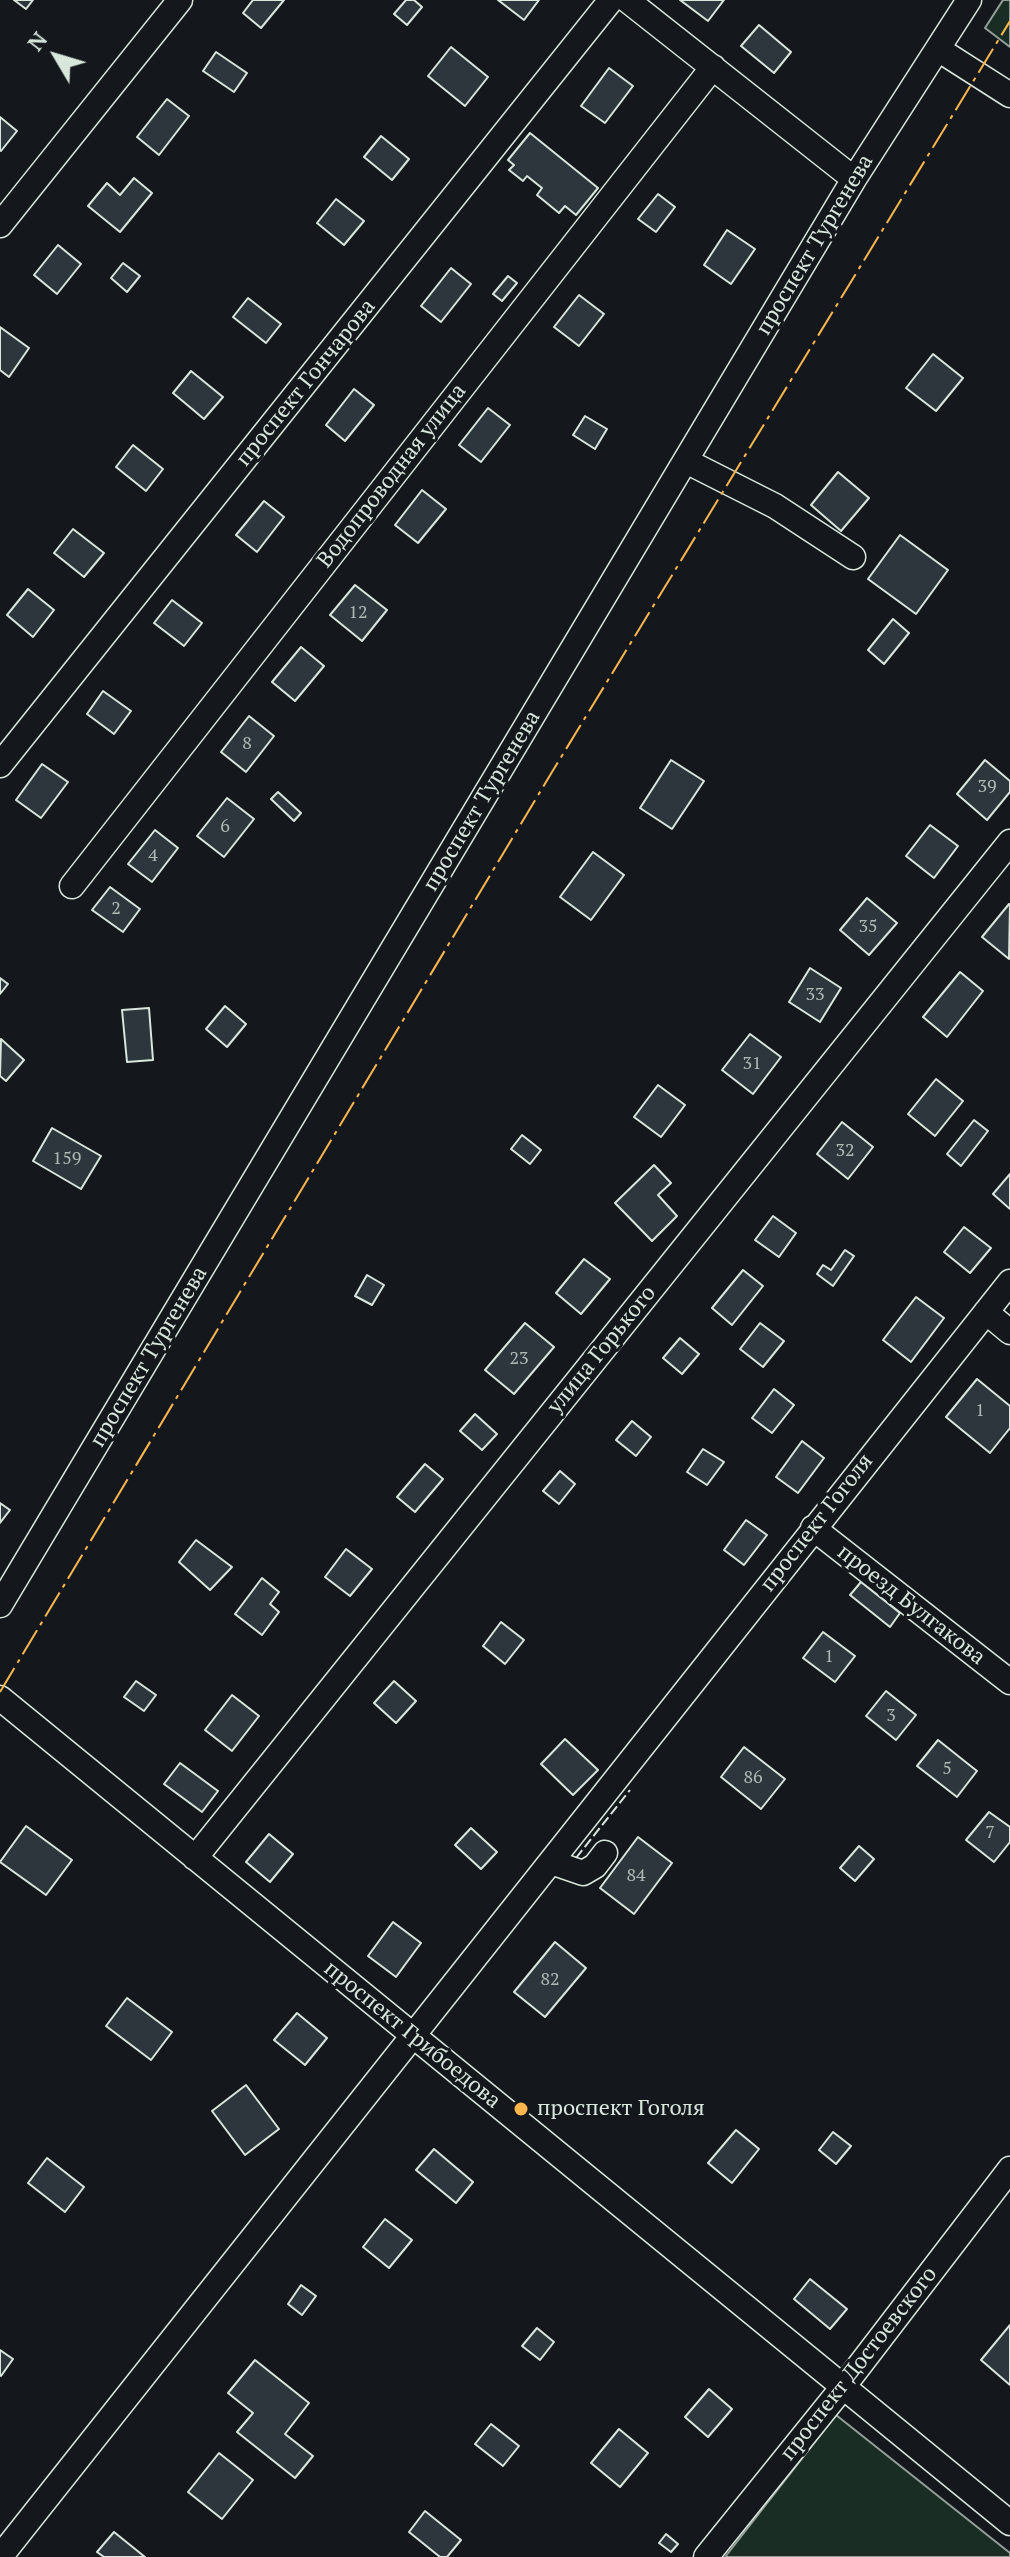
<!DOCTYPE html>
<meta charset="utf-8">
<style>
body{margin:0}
#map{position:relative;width:1010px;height:2557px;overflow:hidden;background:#14181c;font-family:"PT Serif",serif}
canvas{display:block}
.north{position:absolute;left:16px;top:16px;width:80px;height:80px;-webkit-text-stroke:6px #14181c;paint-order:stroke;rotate:308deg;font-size:22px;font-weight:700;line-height:32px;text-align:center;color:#d8e6dc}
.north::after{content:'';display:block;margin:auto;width:28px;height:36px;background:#d8e6dc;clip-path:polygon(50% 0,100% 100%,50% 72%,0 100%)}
</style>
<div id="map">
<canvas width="1010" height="2557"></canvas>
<div class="north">N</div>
</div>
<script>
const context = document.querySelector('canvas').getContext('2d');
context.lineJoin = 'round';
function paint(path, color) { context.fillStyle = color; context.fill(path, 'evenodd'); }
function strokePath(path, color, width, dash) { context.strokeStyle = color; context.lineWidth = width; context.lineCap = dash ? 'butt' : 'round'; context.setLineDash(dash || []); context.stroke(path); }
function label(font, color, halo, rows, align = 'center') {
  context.font = font + ' "PT Serif",serif'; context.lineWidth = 6; context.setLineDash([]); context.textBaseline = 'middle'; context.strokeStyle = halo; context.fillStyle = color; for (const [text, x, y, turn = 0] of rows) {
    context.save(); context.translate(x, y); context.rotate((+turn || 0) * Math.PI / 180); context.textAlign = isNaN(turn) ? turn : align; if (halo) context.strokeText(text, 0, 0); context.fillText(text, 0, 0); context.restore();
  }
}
const green = new Path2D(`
 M1003,0h7v47l-25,-19z
 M836,2415l174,138v4h-285z`);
const building = new Path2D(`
 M14,0h19l-7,9z
 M253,0h31l-23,28 -18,-15z
 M406,0h8l8,7 -15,18 -13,-11z
 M498,0h41l-15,20z
 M680,0h44l-16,21z
 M759,25l32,27 -17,21 -33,-27z
 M451,47l37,30 -23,29 -37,-30z
 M216,52l31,21 -13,19 -31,-21z
 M609,68l24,18 -28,37 -24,-17z
 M167,99l22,17 -30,39 -22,-18z
 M0,117l17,14 -16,20 -1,-1z
 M530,133l68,55 -22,27 -11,-9 -6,7 -22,-18 5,-7 -15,-12 -4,5 -14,-11 5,-5 -6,-5z
 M381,136l28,23 -17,21 -28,-23z
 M134,178l18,15 -32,39 -32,-26 19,-23 13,12z
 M658,194l17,13 -19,25 -18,-13z
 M336,199l28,22 -20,24 -27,-22z
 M727,230l28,19 -24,35 -27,-19z
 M58,245l23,19 -24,30 -23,-19z
 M123,263l17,13 -13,16 -16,-14z
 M451,268l20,16 -30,38 -20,-16z
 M508,276l9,7 -15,18 -9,-7z
 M579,295l25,19 -25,32 -25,-19z
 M248,298l33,26 -15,19 -33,-26z
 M0,327l29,21 -20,29 -9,-7z
 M933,354l30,24 -27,33 -30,-23z
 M191,371l32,26 -19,22 -31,-26z
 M354,389l20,16 -29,36 -19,-16z
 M488,408l22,17 -29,37 -22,-17z
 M585,416l22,13 -12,20 -22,-14z
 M133,445l30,24 -17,22 -30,-24z
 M838,472l31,26 -28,33 -30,-26z
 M422,490l24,19 -28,34 -23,-18z
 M264,501l20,16 -27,35 -21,-17z
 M73,529l31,24 -20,24 -30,-24z
 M900,535l48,35 -32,44 -48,-35z
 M355,585l32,25 -25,31 -32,-26z
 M28,589l26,21 -21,27 -26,-22z
 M172,600l30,23 -18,23 -30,-23z
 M893,619l16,14 -25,31 -16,-14z
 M301,647l23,19 -29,35 -23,-19z
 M103,691l28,20 -17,23 -27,-20z
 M249,716l25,20 -28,36 -25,-20z
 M671,760l33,21 -32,48 -32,-21z
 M985,760l25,21v11l-23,28 -30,-26z
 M42,764l26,18 -27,36 -25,-18z
 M278,792l23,21 -7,8 -23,-22z
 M227,798l27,21 -30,38 -27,-21z
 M930,825l28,21 -24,32 -28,-22z
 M155,830l23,18 -26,34 -24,-18z
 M593,852l31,23 -33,45 -31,-23z
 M110,887l30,22 -17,23 -31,-22z
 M867,898l30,25 -28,32 -29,-25z
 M1009,904h1l-1,55 -27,-22z
 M810,968l31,20 -21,34 -31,-20z
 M960,972l23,19 -36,46 -24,-20z
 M0,978l8,6 -8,10z
 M225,1006l21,18 -19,23 -21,-18z
 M149,1008l4,52 -26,2 -5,-52z
 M750,1034l31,23 -28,37 -31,-24z
 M1,1039l23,21 -18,21 -6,-5z
 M936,1079l27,22 -28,35 -27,-22z
 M658,1085l27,20 -24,32 -27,-20z
 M974,1120l14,11 -27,35 -14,-12z
 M842,1122l31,25 -25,32 -31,-25z
 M52,1128l49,28 -20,33 -48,-28z
 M522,1135l19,15 -11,14 -19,-15z
 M654,1165l17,18 -13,12 19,21 -25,25 -37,-38z
 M1010,1174v35l-17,-15z
 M773,1216l23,17 -17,24 -24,-17z
 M964,1227l27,21 -21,25 -26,-21z
 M845,1250l9,6 -21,30 -16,-12 6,-9 8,5z
 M584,1259l26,20 -29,35 -25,-21z
 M743,1270l20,16 -31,39 -20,-17z
 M367,1275l17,10 -12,20 -17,-9z
 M916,1297l28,21 -33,44 -28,-22z
 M525,1323l29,24 -40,47 -29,-24z
 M760,1323l24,18 -21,26 -23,-18z
 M680,1338l19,16 -17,20 -19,-16z
 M977,1379l33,27v22l-20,25 -44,-36z
 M774,1389l20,16 -22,28 -20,-15z
 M475,1414l22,20 -15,16 -22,-19z
 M632,1421l19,16 -15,19 -20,-16z
 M802,1441l22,17 -26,35 -22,-16z
 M703,1449l21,13 -17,23 -20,-13z
 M425,1464l18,15 -28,33 -18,-15z
 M560,1471l15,13 -16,20 -16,-13z
 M0,1503l10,7 -10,13z
 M746,1520l21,15 -23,30 -20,-15z
 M196,1540l36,27 -22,23 -31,-28z
 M346,1549l26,20 -22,27 -25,-19z
 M262,1578l17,14 -9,12 9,8 -17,23 -27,-21z
 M861,1582l39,31 -10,14 -40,-32z
 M501,1622l23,18 -19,24 -22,-18z
 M823,1632l32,24 -20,26 -32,-24z
 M136,1681l20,14 -12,16 -20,-14z
 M394,1681l22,20 -20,22 -22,-20z
 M886,1691l30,24 -20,25 -30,-24z
 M232,1695l27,21 -27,35 -27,-21z
 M565,1739l33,31 -25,25 -32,-31z
 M938,1740l39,31 -20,26 -40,-31z
 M744,1747l41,32 -24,30 -40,-32z
 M180,1763l38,28 -16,21 -38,-28z
 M989,1812l21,15v15l-16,20 -28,-22z
 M26,1826l46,34 -26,35 -46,-33z
 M471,1828l26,24 -16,17 -26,-24z
 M269,1834l24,20 -23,28 -24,-20z
 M638,1837l34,26 -38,51 -34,-26z
 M859,1846l15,13 -19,22 -15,-13z
 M393,1922l28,21 -25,34 -28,-21z
 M555,1942l31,26 -41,49 -31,-25z
 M127,1998l45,34 -21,28 -45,-34z
 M297,2013l30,25 -22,27 -31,-25z
 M246,2085l33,44 -34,26 -33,-44z
 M736,2130l23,19 -27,34 -24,-20z
 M833,2132l18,14 -15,18 -17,-14z
 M434,2149l39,33 -17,21 -40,-33z
 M47,2158l37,29 -19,25 -37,-29z
 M385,2219l27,21 -23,28 -26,-21z
 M810,2279l37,30 -17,20 -36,-30z
 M301,2285l15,11 -14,19 -14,-11z
 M1010,2325v60l-29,-25z
 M537,2328l17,14 -14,18 -18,-14z
 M0,2350l13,9 -12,17 -1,-1z
 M255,2360l54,43 -24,31 28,22 -18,22 -58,-46 16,-19 -25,-20z
 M709,2389l23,20 -24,28 -23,-20z
 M491,2424l28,22 -16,20 -28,-22z
 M619,2429l29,24 -28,34 -29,-24z
 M219,2453l34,27 -31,39 -34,-27z
 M425,2511l36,29 -14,17h-7l-31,-25z
 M114,2532l31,25h-41l-7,-5z
 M666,2534l12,10 -7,8 -12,-9z`);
const minor = new Path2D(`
 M627,0l227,179
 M938,49l72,46
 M0,225l180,-225
 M686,461l89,45 78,51
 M0,765l611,-765
 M72,886l641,-819
 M986,1312l24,20
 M813,1528l197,154
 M0,1605l854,-1426 115,-179
 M0,1698l1010,825
 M195,1858l815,-1016
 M551,1862l32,11 12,-7 10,-13
 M0,2557l1010,-1275
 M706,2557l137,-170 167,-218`);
const fence = new Path2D(`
 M576,1858l54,-68`);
const power = new Path2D(`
 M0,1692l552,-920 458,-751`);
const markers = [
 [521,2109,8,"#ffb74d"]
];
const numberNames = [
 ["12",358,613],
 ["8",247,744],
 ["39",987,787],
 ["6",225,827],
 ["4",153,856],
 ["2",116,909],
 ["35",868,927],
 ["33",815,995],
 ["31",752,1064],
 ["32",845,1151],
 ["159",67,1159],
 ["23",519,1359],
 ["1",980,1411],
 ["1",829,1657],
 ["3",891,1716],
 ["5",947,1769],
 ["86",753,1778],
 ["7",990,1833],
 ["84",636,1876],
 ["82",550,1980]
];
const streetNames = [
 ["проспект Тургенева",815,245,-59],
 ["проспект Гончарова",306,383,-51],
 ["Водопроводная улица",392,476,-52],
 ["проспект Тургенева",482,801,-59],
 ["улица Горького",602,1350,-51],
 ["проспект Тургенева",149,1357,-59],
 ["проспект Гоголя",817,1523,-52],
 ["проезд Булгакова",911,1605,38],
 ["проспект Грибоедова",412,2035,39],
 ["проспект Достоевского",859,2364,-52]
];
const poiNames = [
 ["проспект Гоголя",537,2109]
];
paint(green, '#1a2d24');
strokePath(green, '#939e99', 2);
paint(building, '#2c363c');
strokePath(building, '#d8e6dc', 2);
strokePath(minor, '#d8e6dc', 27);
strokePath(minor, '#14181c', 24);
strokePath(fence, '#d8e6dc', 2, [10, 4]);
strokePath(power, '#ffb74d', 2, [28, 6, 4, 6]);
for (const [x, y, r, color] of markers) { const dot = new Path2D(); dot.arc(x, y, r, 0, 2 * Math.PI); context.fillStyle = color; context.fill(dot); strokePath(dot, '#14181c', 3); }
label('18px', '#adbab4', null, numberNames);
label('22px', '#d8e6dc', '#14181c', streetNames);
label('22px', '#d8e6dc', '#14181c', poiNames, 'left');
</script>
